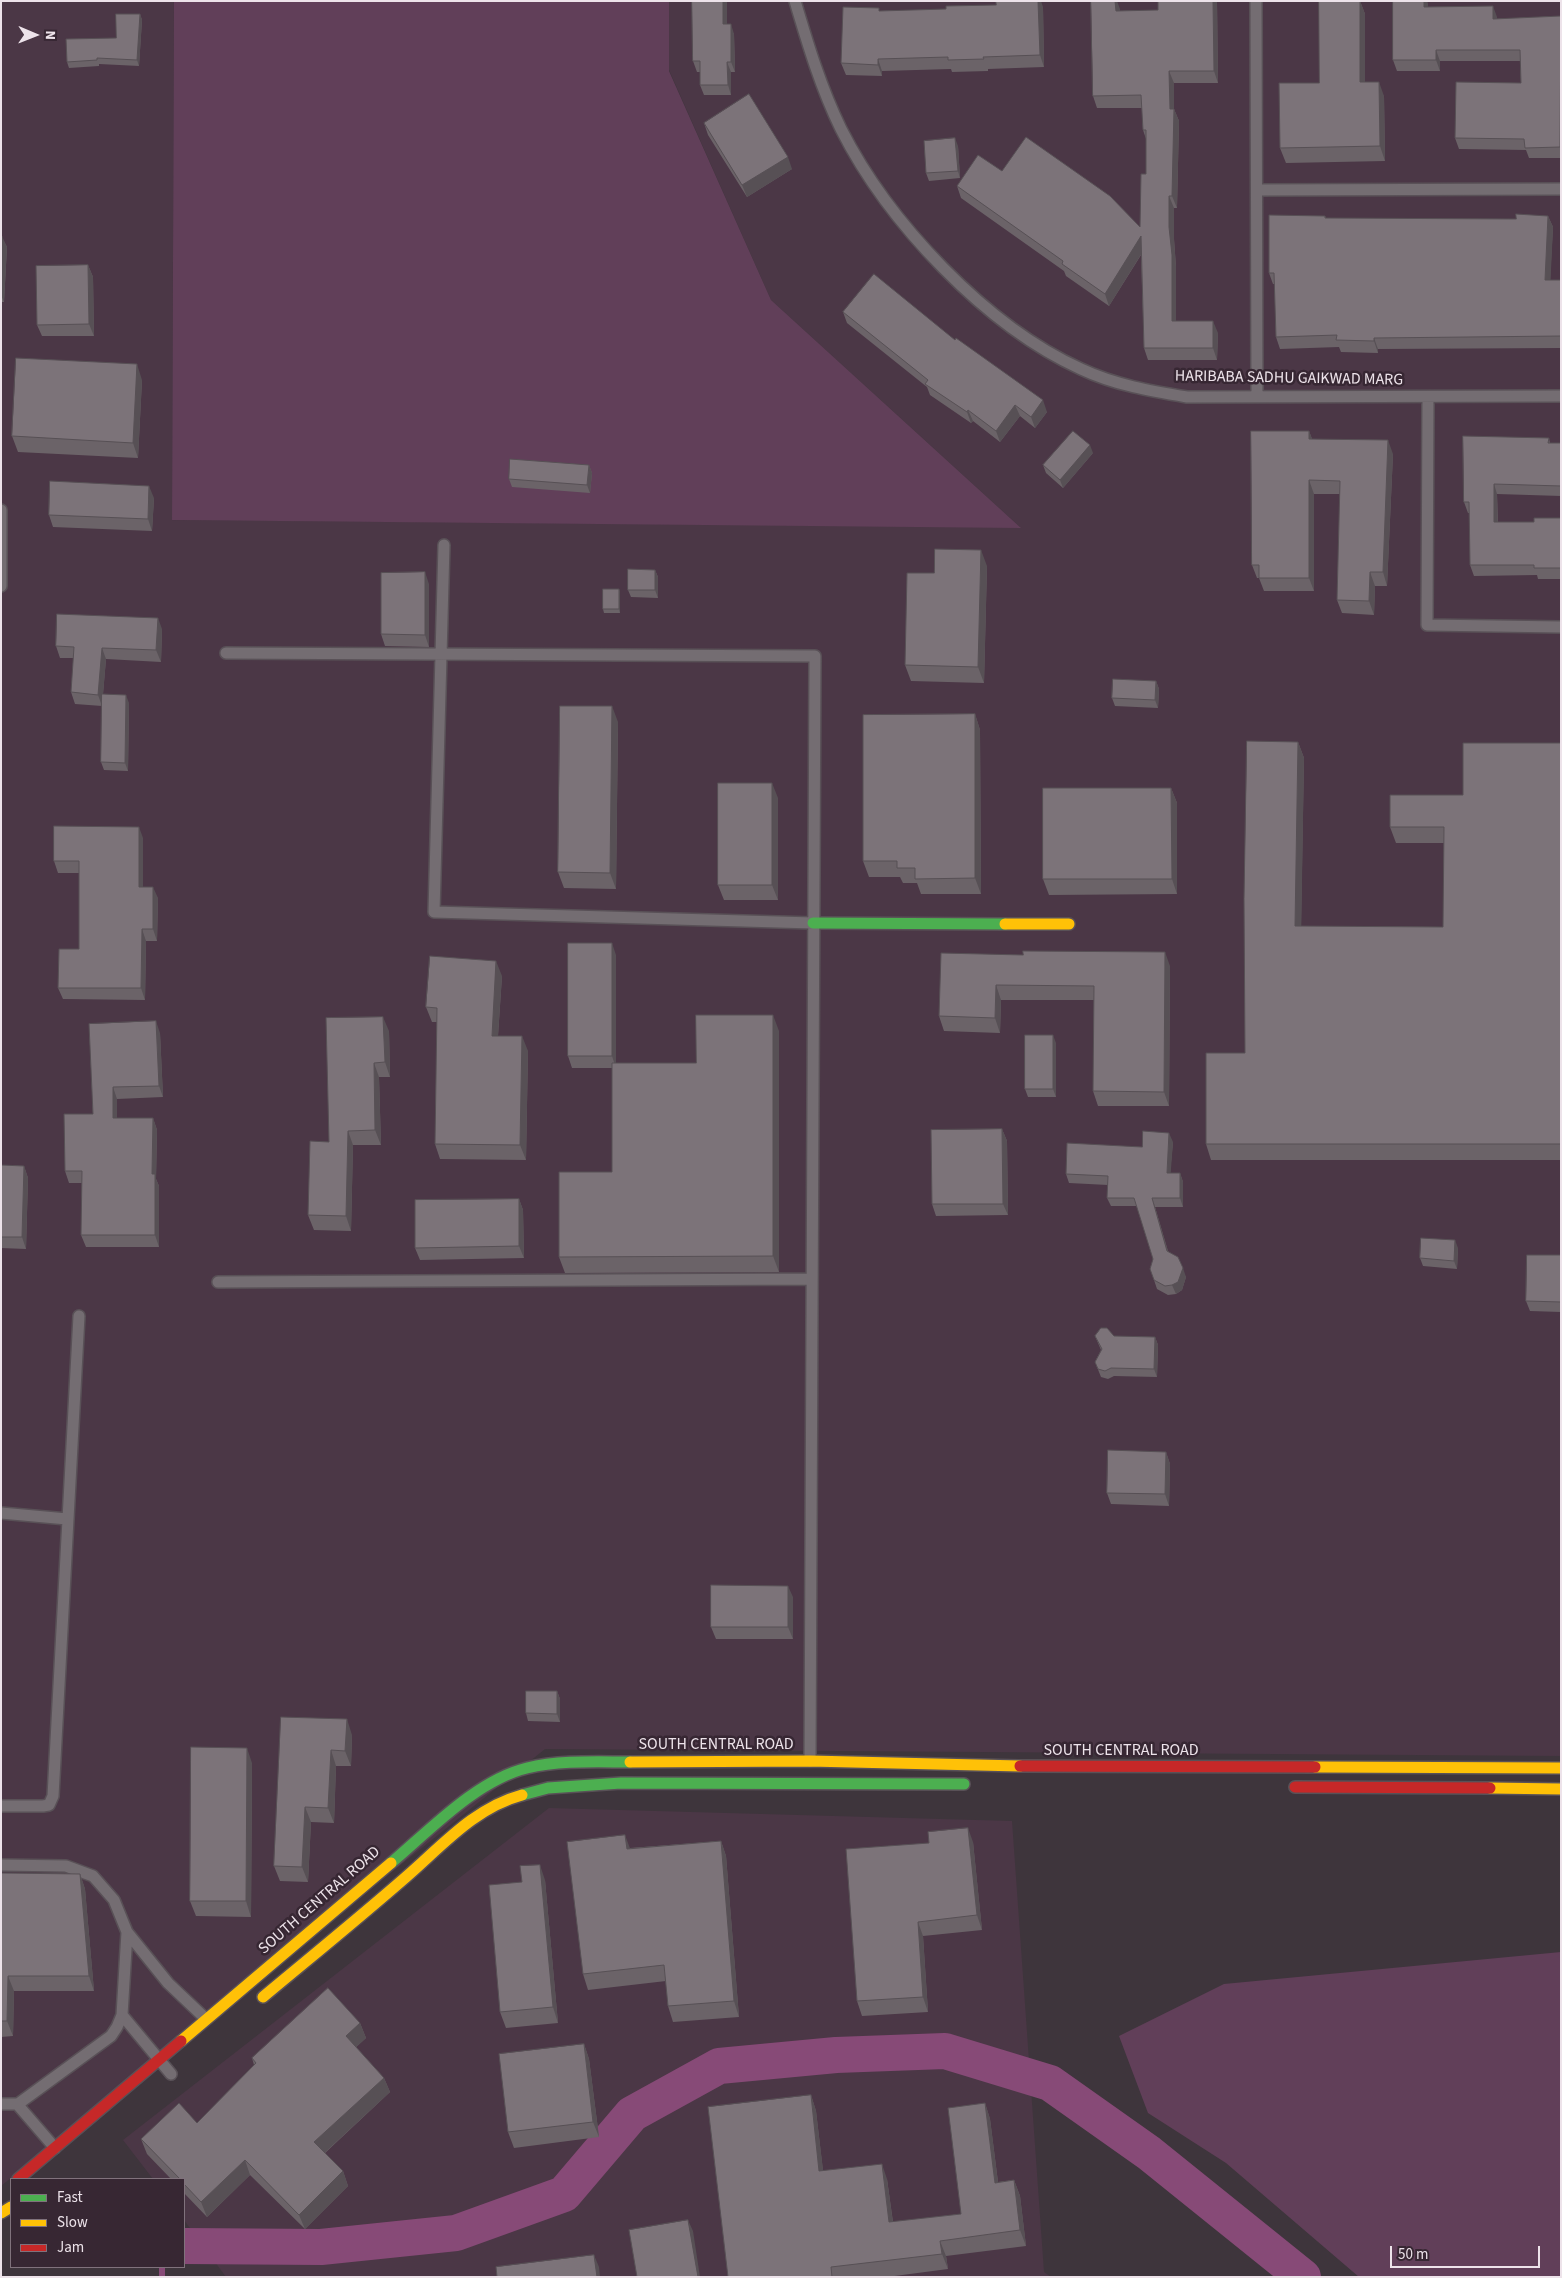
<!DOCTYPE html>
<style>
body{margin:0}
#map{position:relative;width:1562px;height:2278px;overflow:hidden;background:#3e353c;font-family:"Source Sans 3",sans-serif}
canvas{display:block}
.frame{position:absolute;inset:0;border:2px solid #ede3ea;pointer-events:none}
.legend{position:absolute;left:10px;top:2178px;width:175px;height:90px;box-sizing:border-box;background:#372733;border:1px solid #80727c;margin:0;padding:6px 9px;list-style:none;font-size:15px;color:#ede3ea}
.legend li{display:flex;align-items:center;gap:10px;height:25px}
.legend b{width:25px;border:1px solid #80727c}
.north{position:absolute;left:10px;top:10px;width:50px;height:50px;-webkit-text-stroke:4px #372733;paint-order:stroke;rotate:91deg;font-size:14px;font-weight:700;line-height:20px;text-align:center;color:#ede3ea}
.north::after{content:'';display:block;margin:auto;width:18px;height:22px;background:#ede3ea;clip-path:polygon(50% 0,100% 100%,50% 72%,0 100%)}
.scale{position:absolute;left:1390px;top:2246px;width:150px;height:22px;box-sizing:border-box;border:2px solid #ede3ea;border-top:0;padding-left:6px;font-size:15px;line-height:18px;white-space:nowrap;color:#ede3ea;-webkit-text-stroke:4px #372733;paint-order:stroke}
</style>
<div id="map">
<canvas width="1562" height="2278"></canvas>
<div class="frame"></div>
<ul class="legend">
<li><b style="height:6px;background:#4caf50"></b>Fast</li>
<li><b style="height:6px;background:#ffc107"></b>Slow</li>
<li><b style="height:6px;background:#c62828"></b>Jam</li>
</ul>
<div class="north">N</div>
<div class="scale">50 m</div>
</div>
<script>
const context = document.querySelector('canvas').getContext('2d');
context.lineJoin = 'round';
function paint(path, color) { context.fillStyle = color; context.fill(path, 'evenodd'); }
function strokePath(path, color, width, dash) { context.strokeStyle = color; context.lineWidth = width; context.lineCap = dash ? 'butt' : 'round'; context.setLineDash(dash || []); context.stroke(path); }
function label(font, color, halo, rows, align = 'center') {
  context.font = font + ' "Source Sans 3",sans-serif'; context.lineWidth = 5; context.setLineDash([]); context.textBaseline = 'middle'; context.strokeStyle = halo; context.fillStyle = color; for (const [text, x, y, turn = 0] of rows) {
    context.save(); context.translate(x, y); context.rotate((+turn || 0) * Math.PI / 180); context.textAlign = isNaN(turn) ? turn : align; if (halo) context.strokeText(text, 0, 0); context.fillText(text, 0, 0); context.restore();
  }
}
const built = new Path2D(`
 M1,1h173l-2,519 848,7 -249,-227 -102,-230v-69h892v1755l-1016,-7 -544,437z
 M549,1808l463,13 32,451 7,5h-825l-42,-57v-41h-31l-30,-39z`);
const green = new Path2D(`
 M174,1h495v70l102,229 250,228 -849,-8z
 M1561,1952v325h-202l-133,-114 -78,-50 -29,-77 105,-52z`);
const stream = new Path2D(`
 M162,2277v-10`);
const river = new Path2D(`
 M184,2246l137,1 135,-14 108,-39 68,-80 87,-48 117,-11 109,-4 105,32 99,70 154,124`);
const lane = new Path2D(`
 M795,1c13,44 26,87 46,128 47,93 145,197 240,240 34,16 70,22 106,28l374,-1
 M1256,1l1,396
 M1257,190l304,-1
 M1428,397l-1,228 134,2
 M1,510v76
 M444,545l-10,367 379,11
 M226,653l589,3 -5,1105
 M218,1282l593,-3
 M1,1513l66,6
 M1,1806h42l6,-1 4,-9 26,-480
 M1,1865l65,1 27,10 21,24 13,32 -5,83 -5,12 -6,9 -93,68h-17
 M127,1932l41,51 38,36
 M122,2015l49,59
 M17,2104l38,44`);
const fast = new Path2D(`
 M813,923l192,1
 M522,1795l26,-7 73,-5 343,1
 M391,1863c39,-33 86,-83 136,-95 33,-8 70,-6 103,-6`);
const slow = new Path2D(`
 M1005,924h64
 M630,1762l180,-1 210,5
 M1315,1767l246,1
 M1490,1788l71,1
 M263,1997c48,-40 96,-79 143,-120 36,-31 68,-69 116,-82
 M181,2041l210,-178
 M1,2213l10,-6`);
const jam = new Path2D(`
 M1020,1766l295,1
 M1295,1787l195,1
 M18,2179l163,-138`);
const wall = new Path2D(`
 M692,1h35v23l7,10 1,38h-4v23h-27l-4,-10v-13h-3l-4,-11z
 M1217,1l1,82h-44v26l5,12 -2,87h-3v31l2,28v54l42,12 -1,27h-69l-4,-12 -3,-93 -32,51 -43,-30 -2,-5 -103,-73 -4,-12 45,-15 138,56 6,-53v-35l-3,-9 -1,-22h-45l-4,-12 27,-87v2l38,-1z
 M1319,1h41l5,13v68l19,14 1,65 -99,2 -6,-15 39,-65z
 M1393,1h34l1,6 69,10v2l64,-3v142h-32l-3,-8 -67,-1 -4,-11 66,-55 -1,-22h-80v10h-43l-4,-11z
 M1043,7l1,60 -56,2v2l-36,1 -1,-3 -69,2v5l-36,-1 -5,-12 39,-52z
 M140,14l2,6 -3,46 -40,-2v2l-30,2 -2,-6 49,-24z
 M704,123l88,46 -45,28 -39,-62z
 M958,146l2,32 -31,3 -3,-8z
 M1325,216l1,2 129,1h61l32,-3 5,11 -3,53h11v68l-183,1v4l-37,-1 -2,-5 -59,2 -4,-12 -1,-53h-2l-4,-11z
 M1,236l6,11 -3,55h-3z
 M88,265l5,12 1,59h-52l-5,-11z
 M843,312l112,28 92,72 -12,16 -15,-12 -20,26 -27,-21 -2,2 -41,-28 -3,-8 -80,-64z
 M142,380l-4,78 -120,-6 -6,-16z
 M1309,431l3,8 81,15 -6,132h-12l-1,29 -32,-2 -5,-13 3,-106h-26v97h-50l-5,-13h-2l-5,-13z
 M1549,438l1,5h11v53l-64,-2 1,28h36l27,-4v61h-23l-1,-4 -63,1 -4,-11v-52h-2l-4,-11z
 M1093,453l-30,35 -17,-15 -3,-8z
 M589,465l3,8 -2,20 -78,-6 -3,-8z
 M154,498l-2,33 -99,-4 -4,-12z
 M987,566l-3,117 -73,-2 -6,-16 29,-92z
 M655,570l3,7v21l-27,-1 -3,-7z
 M429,584v63l-44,-1 -4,-12z
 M619,589l1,4v20h-16l-1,-4z
 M162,629l-1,33 -55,-3 -3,35 26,9 -1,68 -24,-1 -3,-8 1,-56 -27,-2 -4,-12 3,-34h-14l-4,-12z
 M1156,681l3,8 -1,19 -43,-2 -3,-8z
 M975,714l5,16 1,164h-60l-4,-11h-14l-3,-6h-31l-6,-16z
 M618,722l-2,167 -52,-1 -6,-16z
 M1298,742l6,16 -3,168 142,1 1,-84h-48l-6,-16 73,-32 98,-52v417h-350l-5,-16 39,-91z
 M1171,788l6,15v91l-128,1 -6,-16z
 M778,798v102h-54l-6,-15z
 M143,838v49l15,11 -1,43h-11l-1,59 -82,-1 -5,-11 21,-39v-76h-21l-4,-12z
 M616,955v108h80l83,-32v241l-214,1 -6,-16 53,-85v-104h-40l-4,-12z
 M1023,955l147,11 -1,140h-71l-5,-15 1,-91h-93l-1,33 -56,-2 -5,-15z
 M502,976l-4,60 30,15 -2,109 -86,-1 -5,-15 2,-122h-5l-6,-15z
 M89,1024l71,9 3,64 -46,2v19h36l4,12 -1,49 3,7v61h-73l-5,-12 1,-52h-13l-4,-12 28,-57z
 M389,1031l1,46h-11l2,68h-28l-2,86 -37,-1 -6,-15 21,-73z
 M1056,1043v54h-28l-3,-8z
 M1002,1129l5,12 1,74 -72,1 -4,-12z
 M1173,1142l-3,31h10l3,9v25h-28l13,44 18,26 -4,13 -6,4 -8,1 -11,-6 -3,-9 -1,-21 -16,-53h-26l-4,-8 1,-13 -39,-2 -3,-9 76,-27z
 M1,1165l23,1 4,12 -2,71 -25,-1z
 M519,1199l4,11 1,48 -104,2 -5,-12z
 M1458,1248l-1,21 -34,-3 -3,-8z
 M1561,1255v57l-31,-1 -4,-10z
 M1095,1336l60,1 3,8 -1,32 -43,-1 -6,3 -7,-2 -6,-15 6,-12z
 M1166,1452l4,12 -1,42 -58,-2 -4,-11z
 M793,1597v42h-77l-5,-12z
 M557,1691l3,8v23l-32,-1 -2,-8z
 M281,1717l71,18 -1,31h-15l-2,57 -23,-1 -3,60 -28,-1 -6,-15z
 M252,1763l-1,154 -55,-1 -6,-15z
 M721,1841l5,15 13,161 -66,5 -5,-16 -2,-25 -78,9 -5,-16 47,-126z
 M973,1842l9,88 -59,6 5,76 -66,4 -5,-15z
 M1,1873l79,1 5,15 9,102h-80l-1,45 -12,1z
 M545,1880l13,143 -52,5 -6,-16z
 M360,2023l6,15 -10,9 28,31 6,14 -65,61 18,18 5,15 -43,43 -55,-54 -43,42 -23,-24v-14h-13l-24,-25 -6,-15 56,-16 57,-58 -2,-7z
 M584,2044l5,15 10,78 -85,11 -6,-16z
 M811,2095l5,16 7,60 64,8 6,43 68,-8 24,-111 5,16 8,63 16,-2 6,16 6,50 -80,10 2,13 -61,8h-159z`);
const shadedWall = new Path2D(`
 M723,1h4v33l-4,-10z
 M1038,1h3l2,6 1,60 -4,-12z
 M1115,1h2l3,8v14l-4,-12z
 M1213,1h4l1,82 -4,-12z
 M1360,1l5,13v83l-5,-15z
 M1424,1h3l1,4v13l-4,-11z
 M1493,6l4,11v13l-4,-11z
 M140,14l2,6 -3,46 -2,-6z
 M731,24l3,10 1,38 -4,-10z
 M1436,50l4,11v10l-4,-11z
 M878,59l4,12v5l-4,-11z
 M727,62l4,10v23l-3,-10z
 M1169,71l5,12v26l5,12 -2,87 -5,-12z
 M1379,82l5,14 1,65 -5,-15z
 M955,138l3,8 2,32 -2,-7z
 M788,157l4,12 -45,28 -5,-12z
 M1169,196l5,12v31l2,28v66l-4,-12 -3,-94z
 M1548,216l5,11 -3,65 -5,-12z
 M2,236l5,11 -3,55 -3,-7v-38z
 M1141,236l4,12 -36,58 -4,-12z
 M88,265l5,12 1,59 -5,-12z
 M1213,321l5,12 -1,27 -4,-12z
 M1374,338l4,11v4l-4,-12z
 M137,364l5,16 -4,78 -5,-15z
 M1043,400l4,12 -12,16 -4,-11z
 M1015,405l5,11 -20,26 -4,-11z
 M968,410l5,11 -2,2 -4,-11z
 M1309,431l5,13 -5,-5z
 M1388,440l5,14 -6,132 -4,-14z
 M1090,445l3,8 -30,35 -3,-8z
 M589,465l3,8 -2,20 -3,-8z
 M1309,480l5,14v97l-5,-13z
 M1494,484l3,10 1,38 -4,-10z
 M149,486l5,12 -2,33 -4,-12z
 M981,550l6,16 -3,117 -6,-16z
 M655,570l3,7v21l-3,-8z
 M425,572l4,12v63l-4,-12z
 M1370,572l5,14 -1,29 -5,-14z
 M619,589l1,4v20l-1,-4z
 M158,618l4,11 -1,33 -5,-12z
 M102,648l4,11 -4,47 -4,-11z
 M1156,681l3,8 -1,19 -3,-8z
 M126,695l3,8 -1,68 -3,-8z
 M612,706l6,16 -2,167 -6,-16z
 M975,714l5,16 1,164 -6,-16z
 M1298,742l6,16 -3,184 -6,-16z
 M772,783l6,15v102l-6,-15z
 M1171,788l6,15v91l-5,-15z
 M139,827l4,11v60l-4,-11z
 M153,887l5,11 -1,43 -4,-12z
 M142,929l4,12 -1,59 -4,-12z
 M612,943l4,12v113l-4,-12z
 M1165,952l5,14 -1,140 -5,-14z
 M496,961l6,15 -5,74 -5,-14z
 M996,985l5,15 -1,33 -5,-15z
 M773,1015l6,16v241l-6,-16z
 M383,1017l6,14 1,46 -5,-15z
 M156,1021l4,12 3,64 -4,-11z
 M1053,1035l3,8v54l-3,-8z
 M522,1036l6,15 -2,109 -6,-15z
 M374,1063l5,14 2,68 -6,-15z
 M113,1087l4,12v30l-4,-11z
 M153,1118l4,12 -1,49 3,7v61l-4,-12 -3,-61z
 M1002,1129l5,12 1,74 -5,-11z
 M348,1131l5,14 -2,86 -5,-15z
 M1169,1133l4,9 -3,40 -3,-9z
 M24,1166l4,12 -2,71 -4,-12z
 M1180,1173l3,9v25l-3,-9z
 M1152,1198l3,9 15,52 -3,-8z
 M519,1199l4,11 1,48 -5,-12z
 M1455,1240l3,8 -1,21 -3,-8z
 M1183,1268l3,9 -4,13 -6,4 -4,-9z
 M1155,1337l3,8 -1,32 -3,-8z
 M1166,1452l4,12 -1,42 -4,-12z
 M788,1586l5,11v42l-5,-12z
 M557,1691l3,8v23l-3,-8z
 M347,1719l5,16 -1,31 -6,-15z
 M247,1748l5,15 -1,154 -5,-16z
 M331,1750l5,16 -2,57 -6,-15z
 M305,1807l6,15 -3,60 -6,-15z
 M968,1828l5,14 9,88 -5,-15z
 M625,1835l6,16 -4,-2z
 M721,1841l5,15 13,161 -5,-16z
 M540,1865l5,15 13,143 -5,-16z
 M80,1874l5,15 9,102 -5,-15z
 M918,1922l5,14 5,76 -5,-15z
 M8,1976l6,15 -1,45 -6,-15z
 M360,2023l6,15 -14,13 -6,-15z
 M584,2044l5,15 10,78 -6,-15z
 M384,2078l6,14 -70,65 -6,-15z
 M811,2095l5,16 9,76 -6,-16z
 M985,2103l5,16 10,79 -5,-15z
 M245,2160l5,15 -43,42 -6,-15z
 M882,2164l5,15 8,59 -6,-16z
 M343,2171l5,15 -43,43 -6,-14z
 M1014,2180l6,16 6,50 -6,-16z
 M688,2220l5,11 7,46h-2z
 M940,2241l6,15 2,13 -6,-15z
 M594,2255l5,12 1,10h-3z`);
const building = new Path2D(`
 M692,1h31v23h8v38h-4l1,23h-28v-24h-7z
 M996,1h42l2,54 -57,2 1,2 -36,1v-3l-70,2v6l-37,-2 2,-56 36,1v3l67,-2v-3l50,-1z
 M1091,1h24l1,10 42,-1v-9h55l1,70h-45l1,38h4l-2,87h-3v31l3,28v66h41v27h-69l-3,-112 -36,58 -43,-30 1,-3 -106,-75 21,-31 24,16 24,-34 84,59 30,31 1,-53h5v-44h-3l-2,-35 -48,1z
 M1319,1h41v81h19l1,64 -100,2 -1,-65h40z
 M1393,1h31v6l69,-1v13l68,-3 -1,131 -35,1 -1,-9 -69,-1 1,-56 65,1 -1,-33h-84v10h-43z
 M116,14h24l-3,46 -40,-2v2l-30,2 -1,-23 50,-1z
 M749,94l39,63 -46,28 -38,-62z
 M955,138l3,33 -32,2 -2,-32z
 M1516,214l32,2 -3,64h16v56l-187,2v3l-38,-1 1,-5 -61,2 -2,-64h-5v-58l56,1v2l191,1z
 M1,236h1l-1,21z
 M88,265l1,59 -52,1 -1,-59z
 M874,274l81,66 1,-2 87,62 -12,17 -16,-12 -19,26 -28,-21 -1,2 -42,-28 3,-4 -85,-68z
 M16,358l121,6 -4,79 -121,-7z
 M1073,431l17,14 -30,35 -17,-15z
 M1251,431h58v8l79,1 -5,132h-13l-1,29 -32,-1 3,-119 -31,-1v98h-50v-13h-7z
 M1463,436l86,2 -1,5h13v43l-67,-2v38h40v-4h27v50h-27v-3h-64l-1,-63h-5z
 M510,459l79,6 -2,20 -78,-6z
 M50,481l99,5 -1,33 -99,-4z
 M935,549l46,1 -3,117 -73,-2 2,-92h27z
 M628,569l27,1v20h-27z
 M425,572v63l-44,-1v-61z
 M603,589h16v20h-16z
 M57,614l101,4 -2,32 -54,-2 -4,47 -27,-3 3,-45 -18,-1z
 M1113,679l43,2 -1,19 -43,-2z
 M102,694l24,1 -1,68 -24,-1z
 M560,706h52l-2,167 -52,-1z
 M975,714v164l-60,1v-11h-18v-7h-34v-146z
 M1247,741l51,1 -3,184 148,1 1,-100h-54v-32h73v-52h98v401h-355v-91h39l-1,-154z
 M718,783h54v102h-54z
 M1043,788h128l1,91h-129z
 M54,826l85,1v60h14v42h-11l-1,59h-83l1,-39h20v-88h-25z
 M568,943h44v113h-44z
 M1023,951l142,1 -1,140 -71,-1 1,-105 -98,-1 -1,33 -56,-2 2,-63 82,2z
 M430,956l66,5 -4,75h30l-2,109 -85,-1 2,-136 -11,-1z
 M696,1015h77v241l-214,1v-85h53v-109h84z
 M383,1017l2,45 -11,1 1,67 -27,1 -2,85 -38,-1 2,-74 19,1 -3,-124z
 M156,1021l3,65 -46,1v31h40l-1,56h3v61h-74l1,-64h-17l-1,-57h29l-4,-90z
 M1025,1035h28v54h-28z
 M1002,1129l1,75h-71l-1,-74z
 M1143,1131l26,2 -2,40h13v25h-28l15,53 11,6 5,11 -5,14 -6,3 -7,1 -11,-6 -4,-11 3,-10 -19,-61h-27l1,-22 -42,-2 1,-31 75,4z
 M1,1165l23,1 -2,71h-21z
 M519,1199v47l-104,2v-48z
 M1421,1238l34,2 -1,21 -34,-3z
 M1527,1255h34v47l-35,-1z
 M1101,1328h6l7,8 41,1 -1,32 -43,-1 -6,3 -7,-2 -3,-7 7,-13 -7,-13z
 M1108,1450l58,2 -1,42 -58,-1z
 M711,1585l77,1v41h-77z
 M526,1691h31v23l-31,-1z
 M281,1717l66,2 -2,32 -14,-1 -3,58 -23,-1 -3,60 -28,-1z
 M191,1747l56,1 -1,153h-56z
 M968,1828l9,87 -59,7 5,75 -66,4 -11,-152 83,-6 -1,-11z
 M625,1835l2,14 94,-8 13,160 -66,5 -4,-41 -81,9 -16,-132z
 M540,1865l13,142 -53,5 -11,-127 33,-3 -2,-16z
 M1,1873l79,1 9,102h-81l-1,45h-6z
 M328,1988l32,35 -14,13 38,42 -70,64 29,29 -44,44 -54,-55 -44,42 -17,-18v-5h-4l-39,-40 38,-36 18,20 59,-60 -4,-5z
 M584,2044l9,78 -85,10 -9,-78z
 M811,2095l8,76 63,-7 7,58 72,-8 -13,-106 37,-5 10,80 19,-3 6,50 -80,11 2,13 -111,13 1,10h-104l-20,-170z
 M688,2220l10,57h-61l-8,-47z
 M594,2255l3,22h-100l-1,-10z`);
const streetNames = [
 ["HARIBABA SADHU GAIKWAD MARG",1289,379,1],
 ["SOUTH CENTRAL ROAD",716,1745],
 ["SOUTH CENTRAL ROAD",1121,1751],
 ["SOUTH CENTRAL ROAD",320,1901,-41]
];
paint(built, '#4b3746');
paint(green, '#613f59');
strokePath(stream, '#874a77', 6);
strokePath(river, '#874a77', 36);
strokePath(lane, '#595157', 14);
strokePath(fast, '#595157', 14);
strokePath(slow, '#595157', 14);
strokePath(jam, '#595157', 14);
strokePath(lane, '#746d72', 11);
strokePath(fast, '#4caf50', 11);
strokePath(slow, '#ffc107', 11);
strokePath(jam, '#c62828', 11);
paint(wall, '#6b6368');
paint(shadedWall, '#575055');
paint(building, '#7c7379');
strokePath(building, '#575055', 1);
label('16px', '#ede3ea', '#372733', streetNames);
</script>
